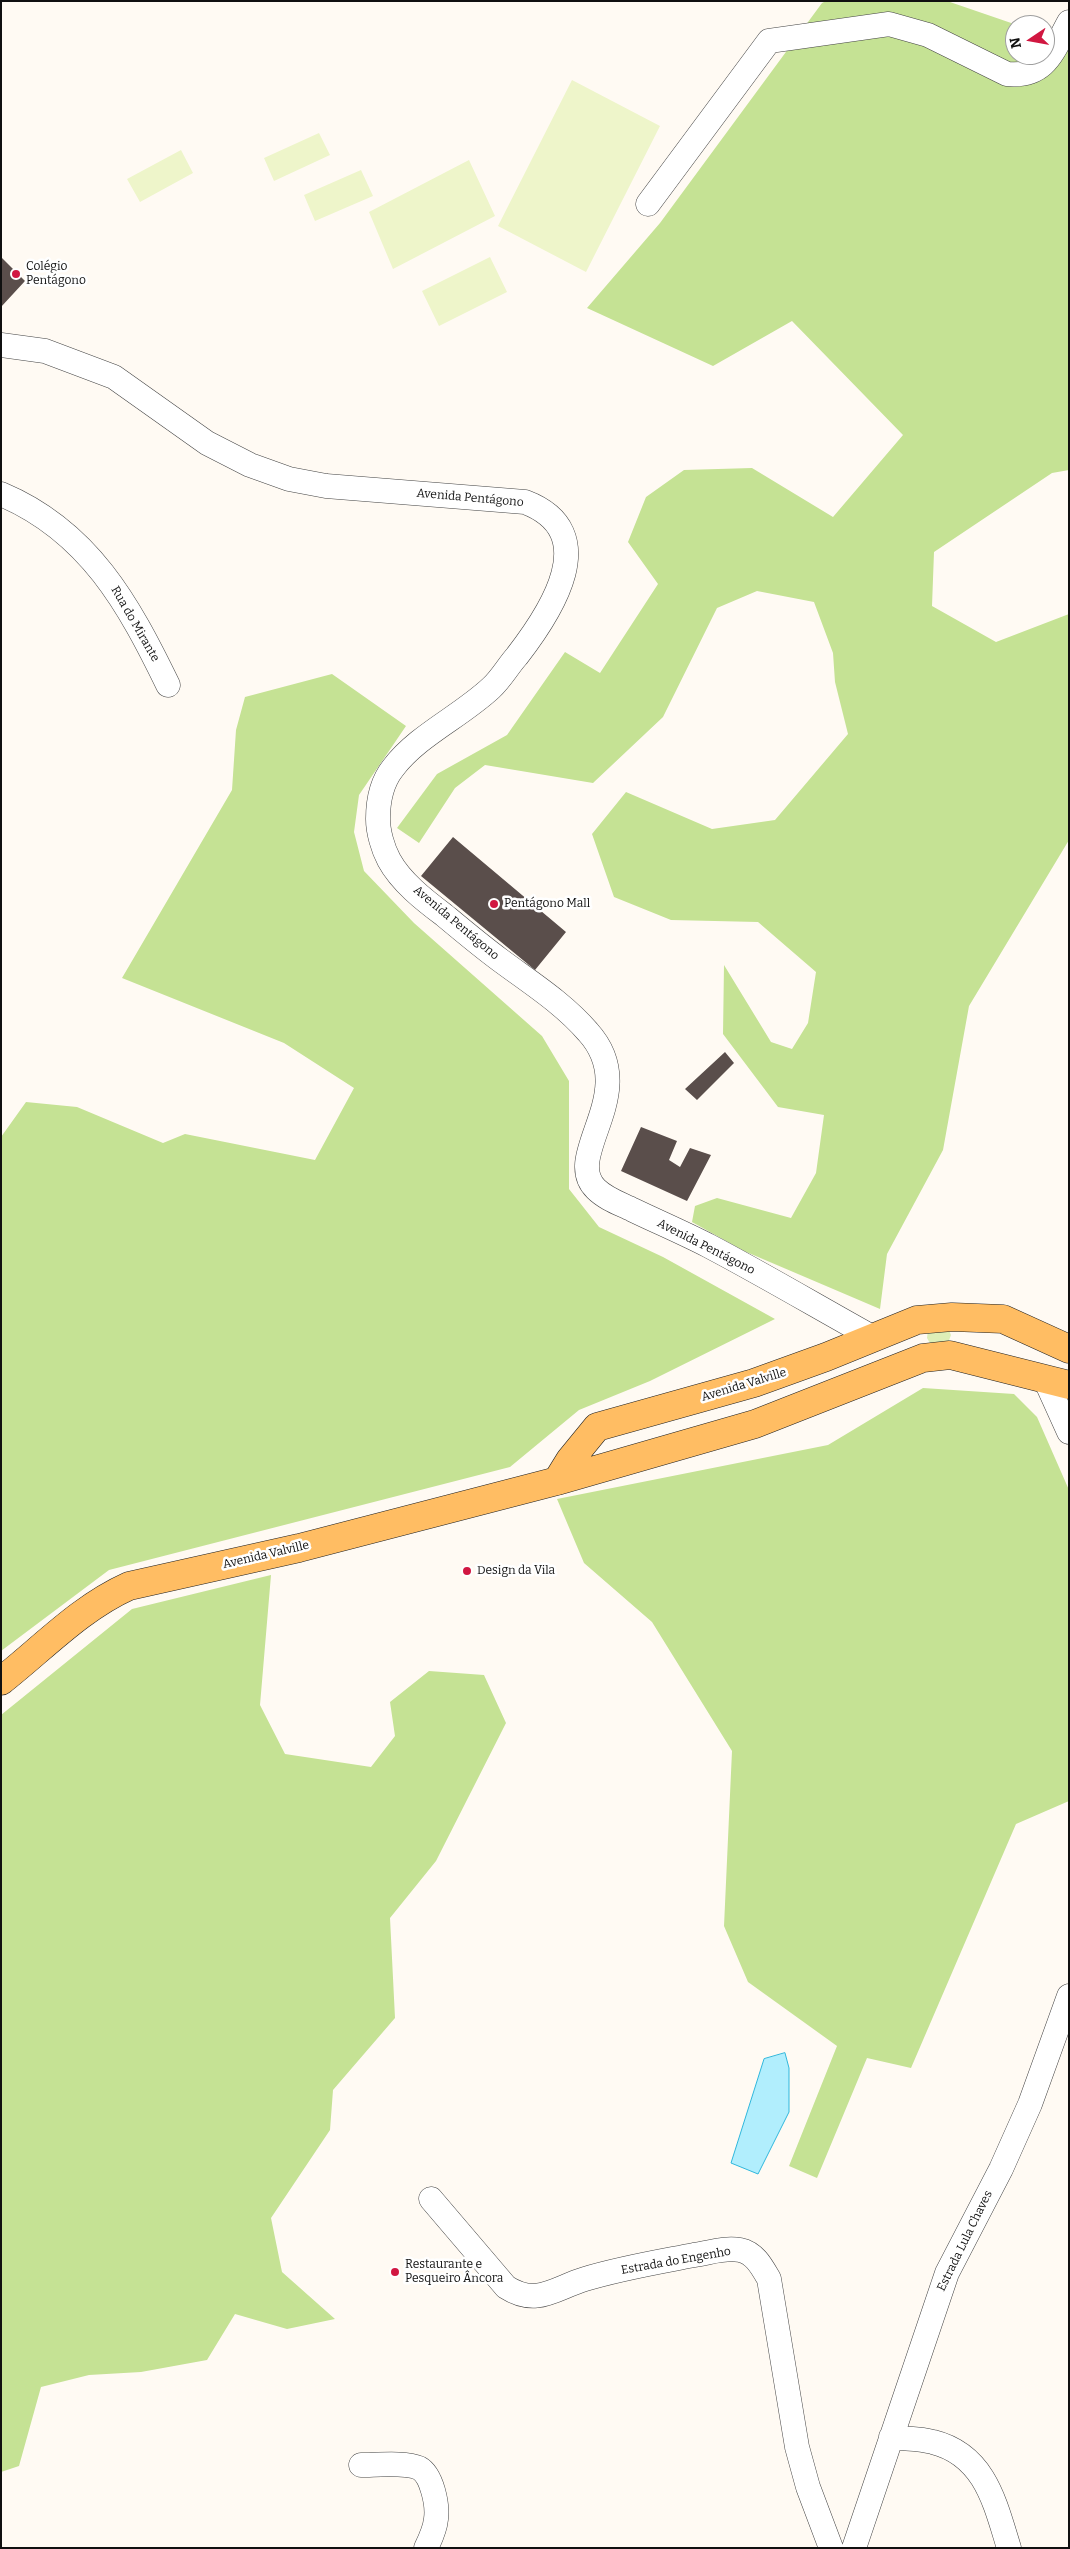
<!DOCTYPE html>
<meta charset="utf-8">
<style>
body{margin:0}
#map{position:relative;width:1070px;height:2549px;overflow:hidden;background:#fffaf3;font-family:Bitter,serif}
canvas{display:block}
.frame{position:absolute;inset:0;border:2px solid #101010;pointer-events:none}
.north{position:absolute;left:1005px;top:15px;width:50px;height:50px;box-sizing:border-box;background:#fff;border:1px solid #9f9f9f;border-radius:50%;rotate:258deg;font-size:14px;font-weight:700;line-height:20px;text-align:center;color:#101010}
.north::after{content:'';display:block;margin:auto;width:18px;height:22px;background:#d11741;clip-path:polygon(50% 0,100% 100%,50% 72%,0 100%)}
</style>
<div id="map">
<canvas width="1070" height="2549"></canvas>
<div class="frame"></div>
<div class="north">N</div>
</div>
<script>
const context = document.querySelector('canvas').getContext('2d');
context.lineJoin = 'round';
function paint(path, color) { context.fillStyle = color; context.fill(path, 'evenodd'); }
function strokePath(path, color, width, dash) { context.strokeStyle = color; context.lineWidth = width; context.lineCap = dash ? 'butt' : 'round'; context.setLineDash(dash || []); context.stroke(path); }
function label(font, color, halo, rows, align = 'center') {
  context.font = font + ' Bitter,serif'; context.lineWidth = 5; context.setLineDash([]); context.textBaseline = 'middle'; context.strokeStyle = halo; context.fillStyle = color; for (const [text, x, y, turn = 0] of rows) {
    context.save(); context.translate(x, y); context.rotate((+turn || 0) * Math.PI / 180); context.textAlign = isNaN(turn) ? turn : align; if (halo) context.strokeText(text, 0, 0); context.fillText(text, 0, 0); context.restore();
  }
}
const green = new Path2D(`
 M948,1328l3,7 -3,8 -17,2 -4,-7 1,-8z`);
const forest = new Path2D(`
 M826,1h121l70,24 -2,30h30v-20l24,8v427l-17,3 -118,79 -2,54 64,36 73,-28v226l-100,166 -26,144 -56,104 -7,55 -136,-58 -52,-29 3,-16 22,-8 74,20 25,-45 8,-58 -46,-8 -55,-73 1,-69 47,77 21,7 16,-26 8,-51 -58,-50 -87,-2 -57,-23 -22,-63 34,-42 86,37 63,-9 73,-86 -13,-52 -2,-29 -19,-51 -57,-11 -40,17 -54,109 -70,66 -108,-18 -30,23 -36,55 -22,-15 40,-54 70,-39 58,-83 35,21 58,-89 -30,-42 18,-45 38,-27 68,-2 81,49 70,-82 -111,-114 -79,45 -126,-58 73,-85 162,-220z
 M332,674l74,52 -47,69 -5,37 10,39 50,52 128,113 27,45v108l30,38 64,30 112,62 -125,62 -71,29 -69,57 -401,103 -108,81v-514l25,-35 51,5 86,36 22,-9 130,26 39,-72 -70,-45 -162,-65 110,-188 4,-60 9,-33z
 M923,1388l91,6 23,23 32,73v311l-53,23 -105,244 -44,-10 -50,120 -28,-12 48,-120 -89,-64 -24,-56 8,-175 -80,-129 -68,-59 -27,-64 271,-54z
 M271,1575l-11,130 25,49 86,13 24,-31 -5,-34 39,-31 55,4 22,48 -70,138 -46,57 5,100 -62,72 -3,40 -59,88 11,54 53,47 -48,10 -52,-15 -28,46 -66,12 -52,3 -48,12 -22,79 -18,6v-757l131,-106z`);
const pitch = new Path2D(`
 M572,80l88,46 -74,146 -88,-46z
 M319,133l11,22 -56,26 -10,-23z
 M181,150l12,23 -53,29 -13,-23z
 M469,160l26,56 -102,53 -24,-57z
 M361,170l12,26 -58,25 -11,-26z
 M490,257l17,35 -68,34 -17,-35z`);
const water = new Path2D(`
 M785,2053l4,15v44l-31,62 -27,-11 33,-104z`);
const building = new Path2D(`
 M1,257l24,24 -24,26z
 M453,837l113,95 -31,38 -114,-94z
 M725,1052l9,11 -37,37 -12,-11z
 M641,1127l36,14 -8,19 11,7 10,-19 21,7 -24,46 -66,-30z`);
const minor = new Path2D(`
 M648,204l121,-163 120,-17 39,11 79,39c39,4 46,-23 62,-52
 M1,345l44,6 69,26 93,66 43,22 39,14 37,7 199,16c79,30 26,110 -8,154 -9,10 -16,23 -26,32 -31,29 -73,47 -98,80 -12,15 -15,33 -15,51 0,13 5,30 11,41 12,22 35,40 55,55 18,15 37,31 56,45 31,23 63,43 88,72 55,61 -27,123 8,157 10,10 25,15 37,21 25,12 51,23 76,36 55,29 109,61 163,91
 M1,494c88,37 128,111 167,191
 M1045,1379l24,53
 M431,2199l75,88c31,20 49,1 79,-8 36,-11 73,-17 109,-24 15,-2 31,-8 46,-5 15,3 22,17 29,29l28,168 11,40 23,61
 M891,2437c13,2 28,1 42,5 52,13 62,61 76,106
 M361,2465c15,0 45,-3 58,3 13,7 19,37 17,51 -1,10 -5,19 -10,29
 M854,2548l93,-275 54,-104 29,-65 39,-108`);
const major = new Path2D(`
 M557,1481l13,-21 27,-33 157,-44 72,-26 91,-37 35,-3 51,2 66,30
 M1,1681c42,-33 79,-73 128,-95l170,-38 258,-67 198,-57 168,-66 27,-3 119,30`);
const markers = [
 [16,274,5,"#d11741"],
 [494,904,5,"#d11741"],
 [467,1571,5,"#d11741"],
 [395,2272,5,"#d11741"]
];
const poiNames = [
 ["Colégio",26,267],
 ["Pentágono",26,281],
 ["Pentágono Mall",504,904],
 ["Design da Vila",477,1571],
 ["Restaurante e",405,2265],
 ["Pesqueiro Âncora",405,2279]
];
const streetNames = [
 ["Avenida Pentágono",470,498,5],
 ["Rua do Mirante",135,624,60],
 ["Avenida Pentágono",456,923,40],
 ["Avenida Pentágono",706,1247,27],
 ["Avenida Valville",744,1385,-17],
 ["Avenida Valville",266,1555,-13],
 ["Estrada Lula Chaves",965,2241,-64],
 ["Estrada do Engenho",676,2261,-10]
];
paint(green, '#deefb7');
paint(forest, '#c5e294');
paint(pitch, '#eef5ca');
paint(water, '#b1eefd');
strokePath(water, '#2fb7dc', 1);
paint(building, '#5a4e4b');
strokePath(minor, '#434343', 25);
strokePath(major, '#212121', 29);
strokePath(minor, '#fff', 24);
strokePath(major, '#ffbd63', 28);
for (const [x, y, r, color] of markers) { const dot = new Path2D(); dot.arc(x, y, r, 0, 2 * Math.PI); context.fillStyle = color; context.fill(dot); strokePath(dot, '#fff', 2); }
label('12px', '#101010', '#fff', poiNames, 'left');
label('12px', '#101010', '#fff', streetNames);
</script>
